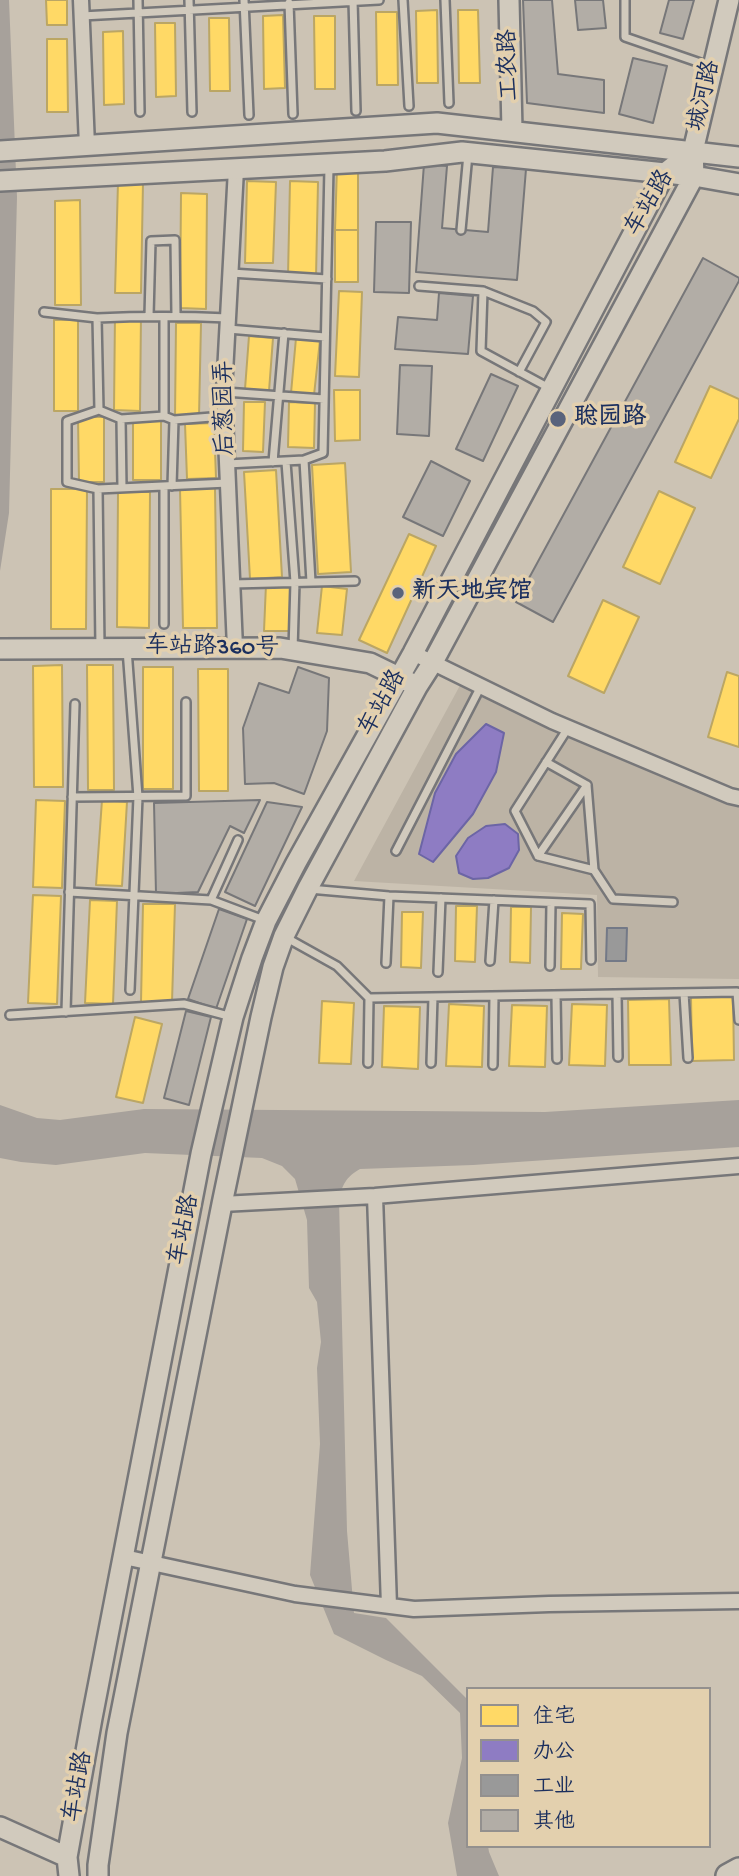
<!DOCTYPE html>
<meta charset="utf-8">
<style>
body{margin:0}
#map{position:relative;width:739px;height:1876px;overflow:hidden;background:#ccc3b4;font-family:"Gochi Hand","LXGW WenKai TC",sans-serif}
canvas{display:block}
.legend{position:absolute;left:466px;top:1687px;width:245px;height:161px;box-sizing:border-box;background:#e3d0ae;border:2px solid #93908e;margin:0;padding:9px 12px;list-style:none;font-size:21px;color:#1b2f5e}
.legend li{display:flex;align-items:center;gap:14px;height:35px}
.legend b{width:35px;border:2px solid #93908e}
</style>
<div id="map">
<canvas width="739" height="1876"></canvas>
<ul class="legend">
<li><b style="height:19px;background:#ffd966"></b>住宅</li>
<li><b style="height:19px;background:#8e7cc3"></b>办公</li>
<li><b style="height:19px;background:#999"></b>工业</li>
<li><b style="height:19px;background:#b2ada6"></b>其他</li>
</ul>
</div>
<script>
const context = document.querySelector('canvas').getContext('2d');
context.lineJoin = 'round';
function paint(path, color) { context.fillStyle = color; context.fill(path, 'evenodd'); }
function strokePath(path, color, width, dash) { context.strokeStyle = color; context.lineWidth = width; context.lineCap = dash ? 'butt' : 'round'; context.setLineDash(dash || []); context.stroke(path); }
function label(font, color, halo, rows, align = 'center') {
  context.font = font + ' "Gochi Hand","LXGW WenKai TC",sans-serif'; context.lineWidth = 7; context.setLineDash([]); context.textBaseline = 'middle'; context.strokeStyle = halo; context.fillStyle = color; for (const [text, x, y, turn = 0] of rows) {
    context.save(); context.translate(x, y); context.rotate((+turn || 0) * Math.PI / 180); context.textAlign = isNaN(turn) ? turn : align; if (halo) context.strokeText(text, 0, 0); context.fillText(text, 0, 0); context.restore();
  }
}
const built = new Path2D(`
 M464,678l275,120v181l-141,-2 -1,-82 -243,-14z`);
const water = new Path2D(`
 M0,0h9l8,197 -8,316 -9,58v88z
 M739,1100v47l-266,18 -113,4c-14,8 -18,16 -21,31l8,331 7,82 32,5 82,82v146h20l1,6 10,24h-42l-9,-53 14,-65 -2,-45 -38,-37 -36,-16 -52,-26 -24,-59 10,-131 -3,-76 4,-26 -4,-40 -8,-14 -2,-68 -12,-41 -13,-13 -20,-8 -117,-5 -89,12 -35,-3 -21,-4v-53l37,13 23,2 84,-11 401,3z`);
const homes = new Path2D(`
 M46,0h21v25h-20z
 M437,10l1,73h-21l-1,-72z
 M458,10h20l2,73h-21z
 M376,12h21l1,73h-21z
 M283,15l2,73 -21,1 -1,-73z
 M314,16h21v73h-20z
 M209,18h20l1,73h-20z
 M155,23h20l1,73 -20,1z
 M123,31l1,73 -20,1 -1,-73z
 M47,39h20l1,73h-21z
 M337,167l21,1v62h-23z
 M247,181l29,1 -3,81h-28z
 M290,181l28,1 -2,95 -28,-1z
 M118,182h25l-2,111h-26z
 M181,193l26,1 -1,115 -26,-1z
 M80,200l1,105h-26v-104z
 M335,230h23v52h-23z
 M339,291l23,1 -3,85 -24,-1z
 M115,313l26,1 -1,97 -26,-1z
 M54,320h24v91h-24z
 M176,323h25l-2,94h-24z
 M249,336l24,2 -4,53 -24,-2z
 M296,338l24,2 -6,55 -23,-2z
 M710,386l29,13v20l-28,59 -36,-16z
 M334,390h26v50l-25,1z
 M244,402h21l-2,50 -20,-1z
 M289,402l26,1 -1,45 -26,-1z
 M78,417h26v65h-25z
 M133,419h28v61h-28z
 M214,423l2,55 -29,1 -2,-55z
 M345,463l6,109 -33,2 -6,-109z
 M276,470l6,107 -32,2 -6,-107z
 M215,488l2,140h-34l-3,-139z
 M51,489h36l-1,140h-35z
 M659,491l36,17 -35,76 -37,-17z
 M118,492h32l-1,136 -32,-1z
 M409,534l27,12 -49,107 -28,-13z
 M266,584l27,1 -2,46h-27z
 M322,586l25,3 -5,46 -25,-2z
 M603,600l36,17 -35,76 -36,-17z
 M62,665l1,122h-29l-1,-121z
 M87,665h26l1,125h-26z
 M143,667h30v122h-30z
 M198,669h30v122h-29z
 M727,672l12,4v71l-31,-10z
 M36,800l29,1 -3,87 -29,-1z
 M102,800l25,2 -5,84 -26,-1z
 M33,895l28,1 -4,108 -29,-1z
 M90,900l27,1 -4,103 -28,-1z
 M143,904h32l-3,98h-31z
 M456,906h21l-2,56 -20,-1z
 M511,907h20l-1,56 -20,-1z
 M402,912h21l-2,56 -20,-1z
 M562,913l21,1 -2,55h-20z
 M733,995l1,65 -42,1 -1,-65z
 M669,999l2,66h-42l-1,-65z
 M322,1001l32,2 -3,61 -32,-1z
 M449,1004l35,2 -2,61 -36,-1z
 M572,1004l35,1 -2,61 -36,-1z
 M512,1005l35,1 -2,61 -36,-1z
 M384,1006l36,1 -2,62 -36,-2z
 M135,1017l27,7 -19,79 -27,-6z`);
const offices = new Path2D(`
 M486,724l18,9 -8,39 -23,42 -40,48 -14,-8 16,-61 21,-39z
 M505,824l13,10 1,16 -10,18 -21,10 -15,1 -14,-6 -3,-17 12,-18 18,-12z`);
const industry = new Path2D(`
 M607,928h20l-1,33h-20z`);
const building = new Path2D(`
 M523,0h29l6,74 46,6v33l-77,-10z
 M575,0h28l3,28 -28,2z
 M669,0h25l-11,39 -23,-6z
 M633,58l34,8 -14,57 -34,-9z
 M424,164l23,2 -5,62 46,4 5,-65 33,2 -9,111 -101,-8z
 M376,222h35l-2,71 -35,-1z
 M703,258l36,20v3l-186,341 -37,-20z
 M439,293l34,3 -5,58 -73,-5 3,-32 39,3z
 M400,365l32,1 -3,70 -32,-2z
 M491,374l27,12 -35,75 -27,-12z
 M431,461l39,20 -27,55 -40,-19z
 M298,667l31,11 -2,53 -23,63 -30,-11 -29,1 -2,-56 16,-45 30,10z
 M260,800l-16,33 -14,-7 -32,66 -42,2 -2,-91z
 M267,802l35,5 -47,99 -30,-14z
 M219,909l28,10 -31,90 -28,-10z
 M186,1011l25,6 -22,88 -25,-7z`);
const lane = new Path2D(`
 M138,0l2,112
 M189,0l3,112
 M244,0l5,115
 M353,0l3,111
 M403,0l6,106
 M445,0l4,103
 M625,0v37l87,30
 M289,3l4,111
 M82,16l297,-16
 M461,230l7,-76
 M231,273l96,6
 M419,286l64,5 -2,60 70,38
 M483,291l50,20 13,11 -27,50
 M44,312l53,6 2,92
 M149,316l2,-75 24,-1 1,75
 M97,318c44,-2 87,-2 131,0
 M164,318v98
 M228,329l97,8
 M225,392l99,7
 M121,419l1,69
 M304,460l7,122
 M273,462l11,-129
 M286,462l9,120 -2,68
 M227,464l77,-4 19,-7 6,-286
 M164,486v138
 M172,486l2,-66
 M98,489l-31,-7v-61l32,-11 22,9 43,-3 10,4 50,-4
 M232,584l123,-3
 M100,648l-2,-159 130,-6
 M127,649l11,148 -8,193
 M546,762l41,23 7,85 -56,-14 49,-71
 M72,797l114,-1v-94
 M396,851l85,-165
 M538,856l-23,-45 53,-83
 M594,870l19,29 60,3
 M309,889l80,7 201,8 1,56
 M69,892l142,8 53,20
 M211,900l27,-60
 M285,937l52,29 32,32 368,-6 2,28
 M490,961l4,-61
 M386,963l3,-67
 M550,966l1,-63
 M438,972l3,-74
 M684,993l4,65
 M617,994l1,63
 M556,995l1,64
 M66,1012l9,-308
 M10,1015l174,-11 48,13
 M368,1063l1,-65
 M431,1063l2,-66
 M493,1065l1,-69`);
const street = new Path2D(`
 M81,0l6,146
 M235,648l-11,-256 12,-223
 M413,653l139,68 178,75 9,2
 M375,1196l14,410
 M222,1204l153,-8 364,-30
 M124,1557l171,37 119,15 135,-5 190,-3`);
const secondary = new Path2D(`
 M509,0l3,130
 M0,151l437,-28 302,34
 M0,181l385,-20 77,-9 232,24 45,8
 M0,649l280,-1 90,15 41,20
 M0,1827l67,30
 M69,1876l-2,-19 25,-139 109,-564 32,-137 19,-59 14,-37 30,-58 117,-210 252,-480 28,-22
 M98,1876v-11l19,-132 105,-529 39,-187 12,-50 11,-31 24,-48 109,-201 16,-25 261,-486 -1,-25 36,-151`);
const primary = new Path2D(`
 M728,1876l11,-6`);
const markers = [
 [558,419,9,"#59637c"],
 [398,593,7,"#59637c"]
];
const streetNames = [
 ["工农路",511,65,-92],
 ["城河路",706,96,-77],
 ["车站路",651,204,-59],
 ["后葱园弄",227,408,-91],
 ["车站路360号",212,649,1],
 ["车站路",384,704,-61],
 ["车站路",186,1230,-79],
 ["车站路",80,1787,-80]
];
const poiNames = [
 ["聪园路",574,419],
 ["新天地宾馆",412,593]
];
paint(built, '#bcb3a5');
paint(water, '#a7a19b');
paint(homes, '#ffd966');
strokePath(homes, '#bba664', 2);
paint(offices, '#8e7cc3');
strokePath(offices, '#6c65a5', 2);
paint(industry, '#999');
strokePath(industry, '#737987', 2);
paint(building, '#b2ada6');
strokePath(building, '#777779', 2);
strokePath(lane, '#777779', 12);
strokePath(street, '#777779', 19);
strokePath(secondary, '#777779', 24);
strokePath(primary, '#777779', 28);
strokePath(lane, '#d1cabd', 7);
strokePath(street, '#d1cabd', 14);
strokePath(secondary, '#d1cabd', 19);
strokePath(primary, '#d1cabd', 23);
for (const [x, y, r, color] of markers) { const dot = new Path2D(); dot.arc(x, y, r, 0, 2 * Math.PI); context.fillStyle = color; context.fill(dot); strokePath(dot, '#e3d0ae', 2.5); }
label('24px', '#1b2f5e', '#e3d0ae', streetNames);
label('bold 24px', '#1b2f5e', '#e3d0ae', poiNames, 'left');
</script>
